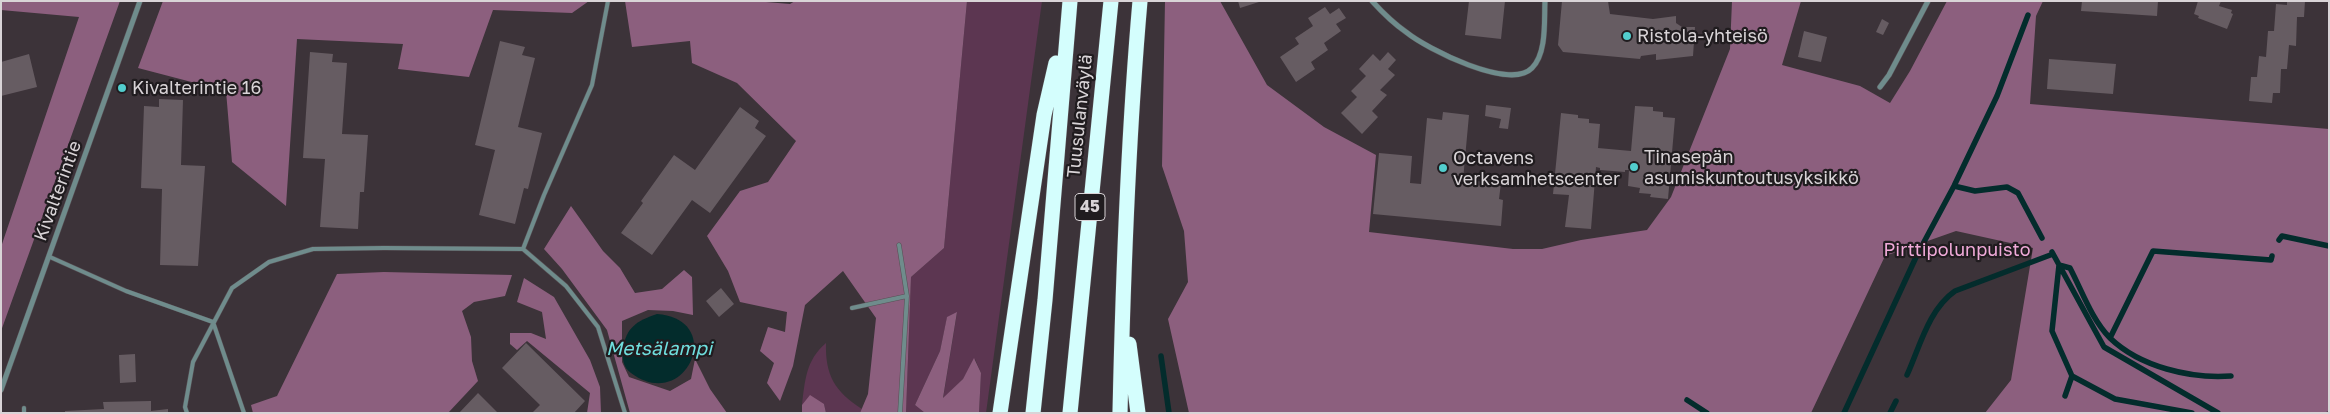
<!DOCTYPE html>
<meta charset="utf-8">
<style>
body{margin:0}
#map{position:relative;width:2330px;height:414px;overflow:hidden;background:#3c3339;font-family:"Golos Text",sans-serif}
canvas{display:block}
.frame{position:absolute;inset:0;border:2px solid #d9d4d7;pointer-events:none}
</style>
<div id="map">
<canvas width="2330" height="414"></canvas>
<div class="frame"></div>
</div>
<script>
const context = document.querySelector('canvas').getContext('2d');
context.lineJoin = 'round';
function paint(path, color) { context.fillStyle = color; context.fill(path, 'evenodd'); }
function strokePath(path, color, width, dash) { context.strokeStyle = color; context.lineWidth = width; context.lineCap = dash ? 'butt' : 'round'; context.setLineDash(dash || []); context.stroke(path); }
function label(font, color, halo, rows, align = 'center') {
  context.font = font + ' "Golos Text",sans-serif'; context.lineWidth = 4.5; context.setLineDash([]); context.textBaseline = 'middle'; context.strokeStyle = halo; context.fillStyle = color; for (const [text, x, y, turn = 0] of rows) {
    context.save(); context.translate(x, y); context.rotate((+turn || 0) * Math.PI / 180); context.textAlign = isNaN(turn) ? turn : align; if (halo) context.strokeText(text, 0, 0); context.fillText(text, 0, 0); context.restore();
  }
}
const green = new Path2D(`
 M967,1h75l-56,412h-7l2,-40 -6,-14 -12,20 -20,20 14,-86 -10,5 -7,33 -25,54 10,8h-19l5,-136 33,-29z
 M826,343c-1,32 9,49 36,66l-2,4h-34l-2,-9 -22,1c3,-25 4,-45 24,-62z`);
const forest = new Path2D(`
 M1,1h119l-119,330v-84l78,-230 -78,-7z
 M163,1h426l-17,12 -79,-3 -24,67 -71,-8 5,-25 -106,-5 -11,167 -54,-44 -6,-71 -88,-23z
 M625,1h129l36,3 5,-3h172l-23,247 -33,29 -5,136h-46l8,-19 8,-76 -33,-47 -38,34 -12,61 -13,35 -13,-18 7,-20 -14,-12 8,-24 17,5 2,-20 -47,-10 -12,-31 -21,-35 33,-45 28,-9 28,-41 -59,-58 -45,-20 -2,-22 -58,6z
 M1165,1h55l47,84 57,42 52,28 -7,77 144,17h29l39,-9 66,-10 24,-33 59,-148 2,-48h69l-19,64 78,21 30,17 20,-32 37,-70h96l-7,15 -6,88 299,25v282l-6,2h-338l26,-33 22,-132 -77,-17 -71,25 -74,157h-622l-21,-94 20,-37 -4,-51 -22,-65z
 M571,206l32,45 17,17 15,25 27,-4 22,-19 8,7 1,38 -20,-4 -25,-1 -26,11v41l7,15 41,14 21,-12 4,-20 15,30 17,24h-97l-23,-83 -45,-61 -18,-20z
 M384,272l128,3 -7,21 -31,6 -12,9 9,26 1,24 6,20 -30,32h-195l-2,-8 26,-9 60,-122z
 M524,278l30,19 36,63 10,27 1,26h-14l3,-20 -63,-52 -10,9 -7,-6v-11h21l15,6 -4,-27 -25,-10z
 M957,312l-14,86 20,-19 11,-21 7,15 -2,40h-54l-10,-8 25,-54 7,-34z
 M810,395l14,9 2,9h-24v-8z`);
const water = new Path2D(`
 M657,314c70,5 29,100 -26,59 -8,-6 -9,-14 -8,-24 3,-22 14,-28 34,-35z`);
const stream = new Path2D(`
 M1954,186l21,5 32,-4 11,6 24,45
 M2279,240l3,-4 47,10
 M2052,252l52,95 114,66
 M2110,338l43,-87 118,9 1,-4
 M1161,356l8,57
 M1907,375c13,-29 22,-66 48,-84l98,-37
 M2072,376l43,23 77,14
 M2065,396l7,-20 -20,-45 7,-66 11,3c12,23 22,52 40,70 30,29 81,41 121,38
 M1687,400l20,13
 M1844,413l73,-158 37,-69 43,-90 31,-81
 M1890,413l6,-12`);
const building = new Path2D(`
 M1238,1h21v1l-19,6z
 M1469,1h36l-4,38 -36,-4z
 M1562,1h46l2,13 43,5 23,-3v7l6,4h13l-2,29 -37,4v-6l-15,2 -1,3 -77,-7 -5,-7z
 M2082,1h76l-1,15 -76,-5z
 M2198,1h23l-2,5 13,4 -1,3 2,1 -6,15 -29,-11 1,-2 -5,-2z
 M2287,1h18l-1,16h-7l-1,29 -7,-1 -2,24h-6l-1,24h-7l-1,10 -23,-2 2,-24h6l2,-21 7,1 2,-26h6l2,-27 11,1z
 M1325,7l5,7 9,-6 7,10 -10,6 5,7 -17,12 4,7 -17,12 4,7 -19,13 -16,-25 19,-13 -4,-6 18,-12 -5,-8z
 M1882,19l7,4 -6,12 -7,-3z
 M1804,31l23,6 -6,25 -23,-5z
 M500,41l25,6 -3,8 13,3 -17,69 24,6 -14,56 -4,-1 -9,36 -36,-9 16,-65 -20,-5z
 M310,52l23,2 -1,8 15,1 -5,71 26,1 -4,57h-4l-2,37 -38,-2 5,-68 -22,-1z
 M1388,52l8,8 -8,9 7,6 -15,15 7,5 -15,16 6,6 -16,17 -21,-21 16,-16 -6,-6 15,-15 -7,-7 14,-15 7,7z
 M29,54l8,33 -36,9v-34z
 M2049,59l67,5 -3,30 -66,-5z
 M159,99l24,1 -2,65 24,1 -7,100 -38,-1 2,-76 -21,-1 3,-82 15,1z
 M1486,105l25,3 -3,21 -9,-1 2,-9 -16,-3z
 M1635,106l18,1v4l10,1v5l12,1 -7,81 -18,-2 1,-3 -12,-1 1,-5 -12,-2 1,-16h-4v2l-25,-2v-2l-4,-1 -5,62 -26,-2 4,-32 -16,-1 8,-81 17,2v3l11,1v4l11,1 -2,24 33,3z
 M740,107l19,14 -4,7 11,8 -56,77 -18,-13 -40,55 -31,-22 22,-30 -2,-2 33,-46 21,15z
 M1443,112l26,3 -6,65 38,3 -2,16 4,1 -2,26 -128,-12 6,-61 33,3 -2,27 11,1 6,-66 15,2z
 M721,288l13,16 -15,13 -13,-16z
 M526,343l59,58 -11,12h-42l8,-8 -38,-37z
 M135,354l1,28 -16,1 -1,-28z
 M478,393l20,20h-39z
 M151,401v10l17,-2v4h-103v-2l39,-2 -1,-7z`);
const lane = new Path2D(`
 M899,245l8,51 -7,117
 M523,249l21,-54 48,-110 16,-84
 M50,257l76,34 87,31 31,91
 M852,308l55,-12
 M24,413v-5
 M187,413l-2,-6 8,-45 39,-74 37,-26 44,-13 71,-1 139,1 43,37 32,41 27,86`);
const street = new Path2D(`
 M1372,1c10,11 21,22 34,31 21,17 104,59 126,36 15,-15 12,-47 13,-67
 M1880,87l9,-12 39,-74
 M1,390l139,-389`);
const highway = new Path2D(`
 M1129,344l9,69
 M1000,413l44,-298 12,-52
 M1033,413l12,-113 25,-299
 M1070,413l41,-412
 M1120,413c3,-138 8,-275 20,-412`);
const markers = [
 [1627,36,5,"#52cdcd"],
 [122,88,5,"#52cdcd"],
 [1634,167,5,"#52cdcd"],
 [1443,168,5,"#52cdcd"]
];
const shields = [
 [1090,207,30]
];
const shieldNames = [
 ["45",1090,207]
];
const poiNames = [
 ["Ristola-yhteisö",1637,36],
 ["Kivalterintie 16",132,88],
 ["Tinasepän",1644,157],
 ["asumiskuntoutusyksikkö",1644,178],
 ["Octavens",1453,158],
 ["verksamhetscenter",1453,179]
];
const streetNames = [
 ["Tuusulanväylä",1080,116,-84],
 ["Kivalterintie",58,191,-70]
];
const parkNames = [
 ["Pirttipolunpuisto",1957,250]
];
const waterNames = [
 ["Metsälampi",659,349]
];
paint(green, '#5c3651');
paint(forest, '#8c5f7e');
paint(water, '#032c2c');
strokePath(stream, '#032c2c', 5.5);
paint(building, '#665c62');
strokePath(lane, '#585055', 5);
strokePath(street, '#585055', 6);
strokePath(highway, '#585055', 16);
strokePath(lane, '#6f8c8c', 4);
strokePath(street, '#6f8c8c', 5);
strokePath(highway, '#d4fefd', 15);
for (const [x, y, r, color] of markers) { const dot = new Path2D(); dot.arc(x, y, r, 0, 2 * Math.PI); context.fillStyle = color; context.fill(dot); strokePath(dot, '#201c1f', 2); }
for (const [x, y, w] of shields) { const box = new Path2D(); box.roundRect(x - w / 2, y - 13.5, w, 27, 4); context.fillStyle = '#201c1f'; context.fill(box); strokePath(box, '#d9d4d7', 1); }
label('bold 16px', '#d9d4d7', null, shieldNames);
label('18px', '#d9d4d7', '#201c1f', poiNames, 'left');
label('18px', '#d9d4d7', '#201c1f', streetNames);
label('18px', '#f0aad9', '#201c1f', parkNames);
label('italic 19px', '#6fdfde', '#201c1f', waterNames);
</script>
